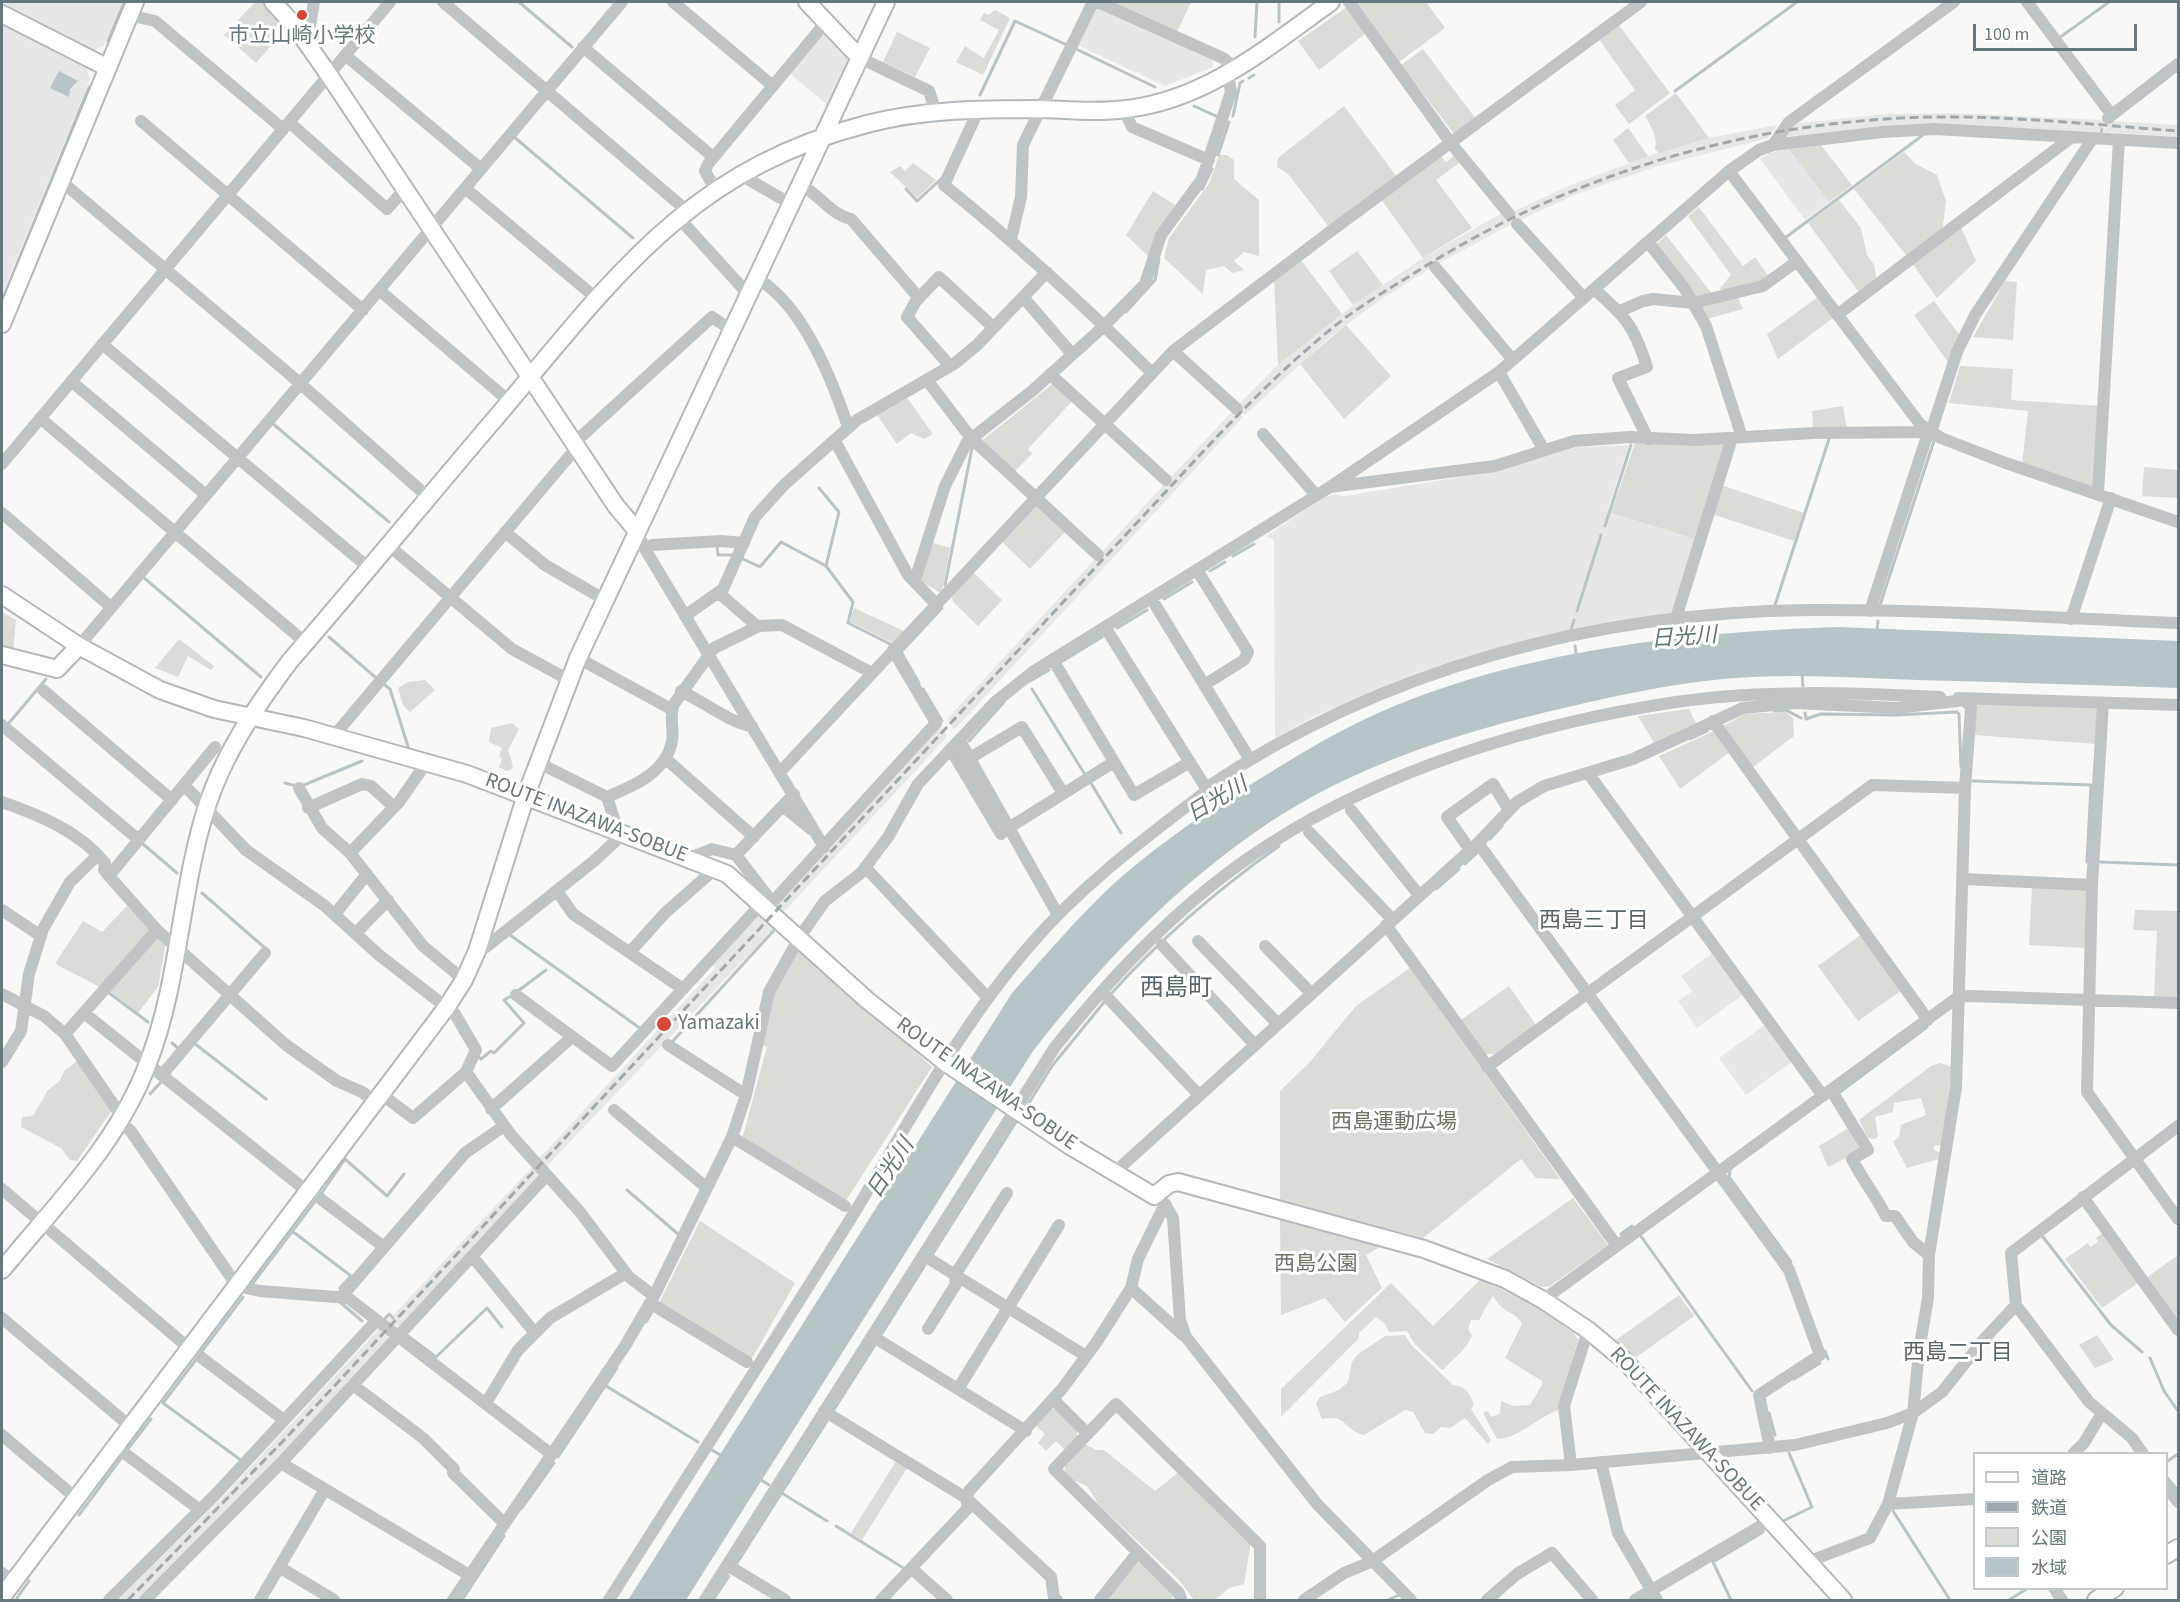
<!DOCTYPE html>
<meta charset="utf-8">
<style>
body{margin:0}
#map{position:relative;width:2180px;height:1602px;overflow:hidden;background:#f8f8f6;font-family:"Source Sans 3","Noto Sans JP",sans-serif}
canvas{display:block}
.frame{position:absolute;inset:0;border:3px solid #65777f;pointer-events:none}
.legend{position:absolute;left:1973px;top:1452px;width:195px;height:138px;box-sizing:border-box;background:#fff;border:2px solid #c1c9cc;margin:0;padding:8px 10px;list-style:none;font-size:18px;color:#65777f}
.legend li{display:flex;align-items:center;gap:12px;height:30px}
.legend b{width:30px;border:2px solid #c1c9cc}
.scale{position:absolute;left:1973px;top:24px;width:164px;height:27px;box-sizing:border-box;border:3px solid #65777f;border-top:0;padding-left:8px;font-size:18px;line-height:21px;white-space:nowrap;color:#65777f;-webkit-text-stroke:4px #fff;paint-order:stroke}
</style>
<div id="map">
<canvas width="2180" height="1602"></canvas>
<div class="frame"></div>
<ul class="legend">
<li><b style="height:8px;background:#fff"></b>道路</li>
<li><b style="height:8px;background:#9fa8ac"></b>鉄道</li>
<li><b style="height:16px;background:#d9ddd5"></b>公園</li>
<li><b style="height:16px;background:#b7c5c8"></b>水域</li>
</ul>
<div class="scale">100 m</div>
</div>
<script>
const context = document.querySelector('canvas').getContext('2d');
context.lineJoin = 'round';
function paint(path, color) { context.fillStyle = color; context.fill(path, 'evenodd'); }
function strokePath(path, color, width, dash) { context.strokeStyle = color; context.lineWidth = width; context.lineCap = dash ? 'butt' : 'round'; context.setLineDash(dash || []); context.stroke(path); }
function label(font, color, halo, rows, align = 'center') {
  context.font = font + ' "Source Sans 3","Noto Sans JP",sans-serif'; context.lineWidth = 6; context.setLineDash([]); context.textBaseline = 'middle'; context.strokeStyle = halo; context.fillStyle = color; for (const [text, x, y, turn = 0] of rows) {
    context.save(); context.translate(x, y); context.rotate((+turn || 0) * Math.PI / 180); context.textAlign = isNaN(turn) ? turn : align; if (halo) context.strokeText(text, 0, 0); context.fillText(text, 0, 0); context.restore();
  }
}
const built = new Path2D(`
 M2,2h120l-18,44 -11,4z
 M1095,5l117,52 1,10 -48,19 -88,-41z
 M2,25l85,44 3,10 -88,216z
 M825,31l26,30 -22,45 -40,-33z
 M1957,113l144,7 3,3 -6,9 -159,-8 -154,14 7,-14 94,-10z
 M2110,121l68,4v12l-75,-5z
 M1777,125l-9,13 -113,29 -78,27 -59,27 -6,-9 59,-27 77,-29 61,-18z
 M1789,149l40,53 -24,18 -45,-61 9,-6z
 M1504,212l9,11 -79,43 -51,32 -52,38 -86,79 -9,-8 42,-42 75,-60 70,-47z
 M1234,409l9,8 -289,313 -6,-12z
 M1629,445l-22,67 88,27 -23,74 -143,29 -113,31 -103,44 -38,21 -1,-198 -8,-4 56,-37 12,-5 11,2 152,-25 78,-24z
 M940,724l7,13 -166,178 -9,-8z
 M761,910l19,12 -236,247 -8,-7 179,-194 -3,-4z
 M1714,952l30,42 -47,34 -19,-27 14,-10 -11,-15z
 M1766,1024l27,37 -47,34 -27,-37z
 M534,1165l7,8 -145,157 -10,-7z
 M379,1329l11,11 -147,158 -103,102h-22l103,-101z`);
const green = new Path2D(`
 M255,2h11l21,26 -31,35 -32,-28z
 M1104,2h87l-15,32z
 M1354,2h72l19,26 -46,34z
 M1347,7l19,26 -47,37 -21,-29z
 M995,10l15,8 -27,57 -27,-13 9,-16 19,12 15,-28 -19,-10 4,-7 5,2z
 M1618,24l52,69 -41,31 -14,-19 20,-15 -37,-52z
 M897,32l33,16 -15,29 -32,-15z
 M1423,49l53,70 -21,16 -54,-70z
 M1676,93l33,45 -50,15 -4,-4c3,-12 -4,-23 -10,-33z
 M1344,106l53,71 -68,50 -41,-53 -11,-7 1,-9z
 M1628,128l20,28 -19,7 -16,-23z
 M1821,145l31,40 -23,17 -40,-53z
 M1904,152l12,12 21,11 9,26 -4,32 -33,26 -55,-70z
 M1456,154l6,7 -26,19 36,48 -49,30 -42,-59 59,-44 6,7z
 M1219,155h8l7,5v19l25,21v56l-15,-4 -10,9 10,9 -12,3 -8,-7 -18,4 -3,24 -39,-36 5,-20 41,-56z
 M913,163l23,17 -19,18 -27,-26 10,-6 5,5z
 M1153,191l24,15 -28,51 -23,-22z
 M1839,200l22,28 6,27 7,10 3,18 -16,12 -53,-72z
 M1699,207l44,59 12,-9 14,20 -7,4 -40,11 -2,-4 11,-13 -43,-59z
 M1961,227l15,34 -39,37 -25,-35z
 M1666,235l47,60 -15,5 -41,-56z
 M1357,251l26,34 -30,20 -24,-34z
 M1300,259l42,55 -64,51 -4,-86z
 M2005,281l12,1 -4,58 -40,-3z
 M1737,295l6,14 -36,10 -7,-15z
 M1818,297l15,21 -55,41 -11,-25z
 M1934,301l27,36 -11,28 -36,-50z
 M1346,325l45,51 -47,43 -44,-55z
 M1960,366l53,3 -2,31 89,6 -5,80 -4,2 -69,-23 6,-54 -79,-8z
 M1056,381l18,18 -46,50 4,5 -20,20 -33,-31z
 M905,395l28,39 -9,5 -13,-6 -14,11 -21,-31z
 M1843,406l4,23 -34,1 -1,-19z
 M1635,443h93l-33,96 -84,-26z
 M2144,467l34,3v28l-36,-2z
 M1721,485l83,28 -10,28 -82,-27z
 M1037,504l28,28 -35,37 -28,-27z
 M930,542l20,6 -8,43 -3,1 -17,-10 -2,-5z
 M973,572l29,28 -24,26 -25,-24 -1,-7z
 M854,608l52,24 -11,12 -45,-22z
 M2,612l14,8 -3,33 -11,-3z
 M179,639l35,27 -3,4 -23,-14 -10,21 -23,-9z
 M425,680l10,10 -25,22 -7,-7 -5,-17 10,-6z
 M1975,704h117l5,5 -1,35 -122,-9z
 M1689,709l7,14 -42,20 -16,-27z
 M1786,712l7,6 1,18 -41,31 -30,-41 22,-12z
 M512,723l7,6 -11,21 5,16 -2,4 -5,1 -7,-4 3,-8 -3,-3 3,-8 -13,-6 2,-14z
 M1714,731l16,21 -50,37 -21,-33z
 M2032,886l54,4 -1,58 -56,-3z
 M127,906l22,23v4l-47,55 -45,-23 -1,-3 27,-41 19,11z
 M2135,910l43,1v88l-24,-1 3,-67 -24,-1z
 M1862,934l40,56 -44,31 -40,-55z
 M157,935l9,7 -8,45 -20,26 -30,-23z
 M805,948l127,119 -87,135 -103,-63 25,-92 -6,-2 9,-43 26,-52z
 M1410,968l150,211 -24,-1 -15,-19 -98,79 -143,-38v-109l29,-28 47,-57z
 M1509,986l27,39 -40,29h-11l-24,-34z
 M77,1061l35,49 -35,51 -7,-1 -9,-12 -40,-21 1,-10 11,-1 15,-26 11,-8 6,-12z
 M1940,1063l12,4 -10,79 -7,-1 -2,4 7,4 -1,6 -32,9 -14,-26 6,-5 2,-12 25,-10 -5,-17 -27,5 -1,9 -18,5 3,19 -3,3 -7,-1 -9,-18 72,-54z
 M1850,1127l10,24 -32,16 -9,-21z
 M1573,1198l35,47 -58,41 -8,1 -55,-28z
 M1280,1220l100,27 -14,8 16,33 -37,34 -20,-24 -44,17z
 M700,1221l95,62 -45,79 -92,-57z
 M2103,1233l35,50 -36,25 -37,-49 23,-16 2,4 8,-5 -2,-4z
 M2178,1255v68l-32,-45z
 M1481,1279l54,27 40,28 3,6 -20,70c-22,8 -36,27 -61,29l-14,-26 5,-2 3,6 9,-3 1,-13 13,5 16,-1 12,-20v-4l-37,-23 17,-34c-9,-16 -19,-8 -29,-29l-14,25h-8l-3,9 4,7c-7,16 -17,20 -28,33l-2,1 -27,-26 -8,-13 -18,1 -4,-8 -9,-7 -17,16v5l-78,79v-28l110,-106 42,43z
 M1679,1295l15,21 -59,42 -19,-18z
 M1405,1335l6,10 42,40c13,1 17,9 21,20l-3,4 20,31 -3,4 -23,-26 -15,10 -9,-1 -8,7 -8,-1 -12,-21 -8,-2 -41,25c-20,-4 -16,-21 -42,-16l-6,-15 4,-7 19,-7 9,-8 4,-20 5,-7 28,-19z
 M2097,1335l17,25 -19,8 -16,-23z
 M1049,1409h7l21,21v7l-12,13 -9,-9 -10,10 -8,-8 7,-9 -10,-9z
 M1085,1444l11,6h8l51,41 25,-20 71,70 -7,43 -15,4 -14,12h-21l-16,-21 -79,-74 -12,-19 -14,-6 -8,-8v-7z
 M898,1458l11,7 -47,75 -11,-7z
 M1135,1562h6l34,34 -6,4h-64z`);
const water = new Path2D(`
 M59,71l19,10 -8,8 -1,8 -19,-9z
 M1839,627l339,14v47c-86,-3 -173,-6 -260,-8 -55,-2 -111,-6 -166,-3 -64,3 -125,16 -188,31 -104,24 -210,57 -300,118 -90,61 -165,140 -231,225l-347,549h-58l384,-607c31,-35 61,-70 95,-103 39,-37 85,-67 128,-99l2,2c39,-24 74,-47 116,-68 145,-72 326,-93 486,-98z`);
const stream = new Path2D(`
 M519,2l53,45
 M1279,2v20
 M1255,37l2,-35
 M2059,38l50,-36
 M108,41l16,-39
 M1076,49l79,38
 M1249,78l5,-3
 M1675,91l122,-89
 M980,95l35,-74 52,24
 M1194,106l24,11
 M1233,116l7,-33 3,-2
 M2101,132l1,-3
 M513,136l120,102
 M1218,155l11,-33
 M906,189l11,12 24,-22
 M1202,189l10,-20
 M1785,238l138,-103
 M2,301l87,-214
 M1126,312l29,-32 4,-21
 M272,423l117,99
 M819,488l20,24 -13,54 27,36 -5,21 44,22
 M1605,526l26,-81
 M717,546l1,9h16
 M1233,556l21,-12
 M741,558l19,9 21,-25 45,24
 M1210,571l15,-9
 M143,577l118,100
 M945,585l27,-137
 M1164,599l28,-17
 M1775,605l54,-166
 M1880,605l54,-164
 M1577,611l24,-76
 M1117,628l30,-18
 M1571,630l3,-10
 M1877,631l1,-10
 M329,637l46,40
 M1575,646l2,13
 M1061,662l41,-25
 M1802,673l1,13
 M1030,681l19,-11
 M382,683l8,6 20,64
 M919,683l-18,-31 41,-44
 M923,689l19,32
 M1032,689l52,84
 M1774,711l12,-1 15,8
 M1805,713l1,6 15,-5 75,1 61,-3 2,2 2,53
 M9,723l37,-44
 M1690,739l17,-8
 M969,741l35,-39
 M1973,781l118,4 -4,77h3
 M285,783l14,4 63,-26
 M1091,783l30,50
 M1490,839l12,-13
 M143,844l34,29
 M2100,862l78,3
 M1465,864l12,-11
 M1436,889l23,-20
 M202,893l63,55
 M510,935l131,94
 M518,991l28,-21
 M109,993l39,29
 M1109,996c51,-57 108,-106 170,-150
 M672,1042l105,-115
 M172,1043l7,6
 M194,1043l72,56
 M478,1056l3,3 10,-8 3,2 30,-30 -20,-23 9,-5
 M1004,1091l11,7
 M1840,1092l87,-65
 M150,1094l12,-13
 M1046,1119l-19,-13 25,-40 53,-65
 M1052,1123l17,12
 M1078,1140l8,6
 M1730,1170l-1,7 62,85
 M627,1190l51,44
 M321,1194l24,-35 42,37 17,-22
 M292,1231l59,45 -11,12
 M1621,1234l11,-8
 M1640,1235l112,156
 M2043,1237l68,88 31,27
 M932,1255l84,-133
 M253,1283l63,-83
 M340,1302l22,19
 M384,1320l5,-6 4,4
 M646,1322l7,-12
 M881,1335l44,-70
 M408,1336l28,21 51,-49 15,19
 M202,1351l41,-54
 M1825,1351l3,8
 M2150,1358l14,33 14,20
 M195,1361l-32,42 79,58
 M1794,1379l26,-16
 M606,1386l92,56
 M833,1411l42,-66
 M1769,1413l6,22
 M127,1450l24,-31
 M712,1450l10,6
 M558,1457l59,-89
 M2166,1462l12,-8
 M2166,1476l12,15
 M758,1478l11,7
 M780,1492l47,29
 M522,1508l32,-45
 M1893,1511l57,89
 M79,1515l43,-58
 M1785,1520l27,-13 -23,-54
 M836,1526l69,43
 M737,1563l90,-142
 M17,1598l12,-17
 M462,1600l42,-64
 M713,1600l16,-24
 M1388,1600l11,-5
 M1731,1600l-18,-38 50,-30
 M2009,1600l19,-12`);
const street = new Path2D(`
 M443,2l243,208
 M673,2l100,84
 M1098,2l125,56 14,11
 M1349,2l101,140 59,72
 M2027,2l84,112
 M129,15l26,6 128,108
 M307,43l7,-41
 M583,47l130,110
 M345,55l136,114
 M860,58l69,33 7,21
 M979,109l-35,76c73,59 142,122 208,188
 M1124,110l8,17 77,33
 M2108,118l70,-54
 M141,121l222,189
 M289,122l98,87 18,-20
 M1773,145l16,-23 165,-120
 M1729,171l191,253 21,14 62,24 175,60
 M739,174l52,30
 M61,181l233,197 134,119
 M801,185c19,10 29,29 50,34l68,79
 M465,188l131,110
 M715,189l-10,-18 3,-7 118,-142
 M678,217l70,77
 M1517,224l67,74
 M1011,239l10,-42 2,-52 70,-143
 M1648,242l37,47 21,37 36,111
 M1435,267l78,93
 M756,278c46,25 76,101 92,149
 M1594,289c32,28 40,37 53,78l-29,11 30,61
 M379,290l130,111
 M1023,297l49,57
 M1620,311l23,-10 10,-2 40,4 70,-17 33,-24
 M1837,315l235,-178
 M102,344l267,224
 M1173,351l64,58
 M950,366l-43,-49 9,-16 23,-24 54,50
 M1499,372l45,78
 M1050,374l116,106
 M927,380l44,58 127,117
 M71,381l135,114
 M40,418l266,225
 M1263,434l53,61
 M835,441l73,134 28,29
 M574,443l138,-126 19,13
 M2,464l388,-462
 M1330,487l165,-21 79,-25 56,-4 64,3 120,-7 117,-1
 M2098,493l21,-353
 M2,513l109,94
 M637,531l8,18 179,298
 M505,532l40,33 60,35
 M388,545l124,104 57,31
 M645,549l7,-4 69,-4 23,2
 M1197,570l51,82 -4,8 -40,25
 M915,580l30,-94 22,-44 65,-51 71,-64 42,-43 16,-49 41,-56 29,-87 -3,-17
 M720,594l37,32
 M1151,598l98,160
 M1870,611l56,-172 5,-7 26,-80 18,-37 118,-177
 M685,616l38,-27 32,-72 29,-32 73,-65 97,-56 23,-19 70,-73
 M1676,618l56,-180
 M2071,619l40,-121
 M1105,627l101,161
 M79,646l543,-644
 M578,658l93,51
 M1053,660l81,135 56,-33
 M43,690l129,110
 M681,691c21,10 51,33 71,35
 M1958,698l220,7
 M2103,703l-11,182 -5,207 91,127
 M1713,721l215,299
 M2,725l137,115
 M333,737l244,-290
 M960,741l98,174
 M951,750l50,84
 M970,758l52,-31 41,66
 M666,759l88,78
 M537,762l70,35 11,34
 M781,771l392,-420 158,-120 310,-229
 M1588,773l235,323
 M184,785l62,65 79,56 54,49 76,59 21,36 -10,22 45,63 69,77 49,65 25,19
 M299,788l23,40 28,25 73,93 41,34
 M607,797c26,-11 59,-24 65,-56 2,-13 -3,-25 2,-37l40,-56 45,-22 23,-1 90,48
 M2,802c37,13 77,29 103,61l-1,7 5,6
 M784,807l27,22
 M308,808l54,-24 9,2 23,21
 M1351,810l68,85
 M1010,827l104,-65
 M1309,832l83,87
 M1478,843l311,427 31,85 -61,40 11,53
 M1470,850l-23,-33 46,-33 16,26
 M350,853l49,-51 28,-40
 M689,858l23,-9 24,6
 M865,867l123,131
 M1963,879l129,6
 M557,891l16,23 110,75
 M772,902l-36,-47 58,-61
 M767,908l169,-185 -43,-73
 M2,910l39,26
 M335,914l32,-40
 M1386,925l231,321
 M157,930l129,115 51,36 25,11 14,10
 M356,933l32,-33
 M1198,941l79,82
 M1162,945l92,99
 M1265,946l46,47
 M477,951l9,-4 108,-86 30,-28
 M630,952l35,-39 50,-44
 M2,994l42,22 21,18 57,83
 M516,995l96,71 150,-163
 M1108,998l91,97
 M84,1013l224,179
 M65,1034l92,-104 -48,-54 106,-129
 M668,1045l78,50
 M2,1062l19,-31 8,-57 14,-45 27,-47 28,-27
 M1487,1067l385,-282 93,3
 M162,1075l103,-122
 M1831,1090l37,60 -16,9c10,20 24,37 34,57h9l18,26 16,13
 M381,1094l32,24 53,-46
 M491,1109l81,-72
 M614,1110l93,78
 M119,1122l11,8 107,156 23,5 88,7 203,156
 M732,1137l113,69
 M1115,1172l363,-329 39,-41 27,-16 89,-27 110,-51 52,-5 102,5 68,-8 6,8 -6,80 -9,299 -27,168 -1,43 -9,53 -6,62 -25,91 -18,34 -60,23
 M2,1189l188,160 94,71
 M309,1190l75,57
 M1154,1196l11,8 8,14 7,102 6,17 131,167 94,96
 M2083,1197l95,133
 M923,1255l163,101
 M472,1256l63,77
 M1131,1288l52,47
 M342,1296l123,-143 39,-27
 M1543,1300l415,-303 12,-1 208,7
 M650,1303l97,59
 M2,1318l129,109
 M928,1329l28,-45 -1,-9 52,-82
 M872,1336l154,95
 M353,1385l70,53 31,31 -1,4 51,50
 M958,1389l101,-164
 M1053,1399l35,35
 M486,1403l32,-53 32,-32 76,-45
 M824,1411l142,87 85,79 3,21 3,2
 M2,1435l74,63
 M115,1446l85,64
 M2073,1454l11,-11 18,-30
 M2143,1454l-11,-16 -43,-36 -73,-97 -5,-52 167,-127
 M1601,1462l17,71 39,67
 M281,1463l188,112
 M1571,1465l-7,-59 24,-76
 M2166,1486l12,16
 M1888,1504l86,-5
 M727,1565l58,35
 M279,1567l55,33
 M912,1569l35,31
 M2,1573l11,9
 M2054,1588l8,12
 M109,1600l106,-105 161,-174
 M145,1600l136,-137 265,-287
 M260,1600l65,-111
 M453,1600l172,-254 29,-50 78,-159 14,-42 23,-103 30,-54 26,-37 36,-28 27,-36 30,-53 76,-81 40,-32 296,-184 169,-115 230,-201 30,-21 14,-5 109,-13 53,-3 243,14
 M609,1600c82,-130 166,-259 247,-390 55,-91 106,-187 176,-267 50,-58 112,-104 172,-150l2,-5c177,-120 390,-176 603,-178 123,-1 247,8 369,13
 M705,1600l350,-553c61,-76 130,-149 213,-202 119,-77 268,-122 408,-143 87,-13 177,-9 264,-5
 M881,1600l87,-92 -2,-10 3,-7 93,-102 34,-46 35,-55 7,-29 27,-55
 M1100,1600l38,-48
 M1181,1600l-2,-7 -125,-124 62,-65 144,142v54
 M1304,1600l40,-27 27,-11 117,-82 24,-13 59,-2 224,-20 92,-22 26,-10 29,-21 43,-54 31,-33
 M1487,1600l30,-26 35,-21 40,47
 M1635,1600l136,-80`);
const secondary = new Path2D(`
 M273,2l21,23 35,50 287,431 21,25
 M807,2l53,56
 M2,14l106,54
 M2,324l133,-322
 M2,595l77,51 81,44 54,19 90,19 163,46 260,100 140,126 79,63 124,83 84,50 15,-12 9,-2 246,67 81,30 38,21 45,30 37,31 218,239
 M2,655l55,14 22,-23
 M2,1270c53,-65 116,-126 146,-207 32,-82 32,-173 59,-257 17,-53 50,-101 83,-145 73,-84 143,-170 215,-254 110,-131 186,-238 362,-283 57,-15 116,-15 175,-15 27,1 56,4 84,0 80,-9 142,-62 205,-107
 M2166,1555l12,-7
 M2,1597l444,-589 18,-28 13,-29 49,-156 52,-137 308,-656
 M2096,1600l19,-12`);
const rail = new Path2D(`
 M128,1600l158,-162 926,-996c39,-41 80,-82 124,-117 25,-20 53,-36 80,-53 142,-90 302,-142 470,-153 97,-7 196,5 292,12`);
const markers = [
 [302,15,6,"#db4633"],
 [664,1024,8,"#db4633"]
];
const poiNames = [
 ["市立山崎小学校",302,37],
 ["Yamazaki",678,1024,"left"]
];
const streetNames = [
 ["ROUTE INAZAWA-SOBUE",586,819,21],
 ["ROUTE INAZAWA-SOBUE",986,1085,35],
 ["ROUTE INAZAWA-SOBUE",1686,1430,47]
];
const parkNames = [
 ["西島運動広場",1394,1123],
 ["西島公園",1316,1265]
];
const waterNames = [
 ["日光川",1684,639,-4],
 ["日光川",1218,801,-31],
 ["日光川",892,1169,-57]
];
const neighbourhoodNames = [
 ["西島三丁目",1594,922],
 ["西島二丁目",1958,1354]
];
const quarterNames = [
 ["西島町",1176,990]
];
paint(built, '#e6e8e7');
paint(green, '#d9ddd5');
paint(water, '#b7c5c8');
strokePath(stream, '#b7c5c8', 3);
strokePath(secondary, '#b2b9bc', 20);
strokePath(street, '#bfc5c7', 12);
strokePath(secondary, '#fff', 16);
strokePath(rail, '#9fa8ac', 3, [9, 4.5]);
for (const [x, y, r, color] of markers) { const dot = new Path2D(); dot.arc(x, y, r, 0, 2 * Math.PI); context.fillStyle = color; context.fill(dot); strokePath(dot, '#fff', 2); }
label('21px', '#65777f', '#fff', poiNames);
label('21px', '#65777f', '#fff', streetNames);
label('21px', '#697863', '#fff', parkNames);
label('italic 22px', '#5f767a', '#fff', waterNames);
label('22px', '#56646b', '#fff', neighbourhoodNames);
label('24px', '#56646b', '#fff', quarterNames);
</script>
